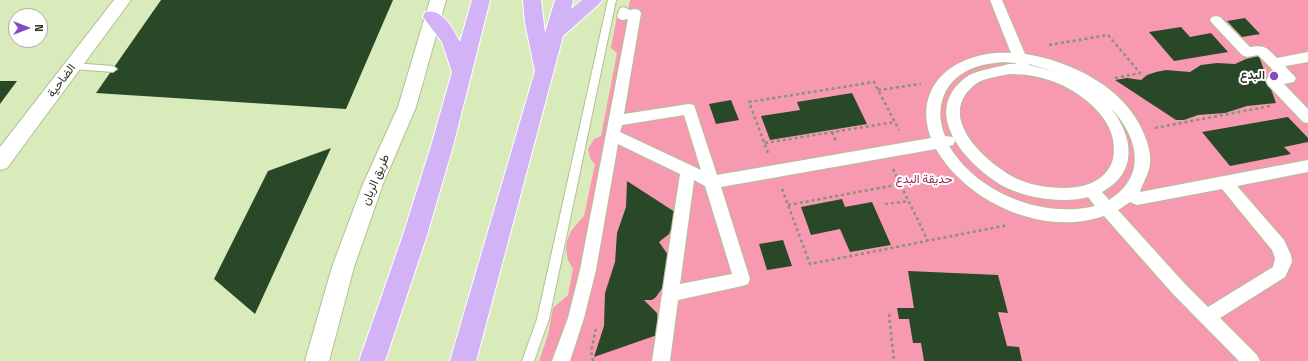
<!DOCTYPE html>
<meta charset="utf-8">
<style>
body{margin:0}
#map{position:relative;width:1308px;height:361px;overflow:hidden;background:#daebbb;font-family:"Titillium Web",sans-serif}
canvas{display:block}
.north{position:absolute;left:8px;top:8px;width:40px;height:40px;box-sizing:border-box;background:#fff;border:1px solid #abada6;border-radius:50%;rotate:90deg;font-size:11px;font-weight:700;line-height:16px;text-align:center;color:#2c3320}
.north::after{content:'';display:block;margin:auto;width:14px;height:18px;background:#844ac0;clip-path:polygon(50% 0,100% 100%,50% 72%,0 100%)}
</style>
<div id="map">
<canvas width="1308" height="361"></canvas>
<div class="north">N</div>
</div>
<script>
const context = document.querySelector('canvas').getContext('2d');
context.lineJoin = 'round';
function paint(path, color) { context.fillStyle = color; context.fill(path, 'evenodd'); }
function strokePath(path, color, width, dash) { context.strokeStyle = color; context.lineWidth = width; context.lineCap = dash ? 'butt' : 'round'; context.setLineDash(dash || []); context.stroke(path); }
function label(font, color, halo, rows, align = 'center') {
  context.font = font + ' "Titillium Web",Vazirmatn,sans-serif'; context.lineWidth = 4; context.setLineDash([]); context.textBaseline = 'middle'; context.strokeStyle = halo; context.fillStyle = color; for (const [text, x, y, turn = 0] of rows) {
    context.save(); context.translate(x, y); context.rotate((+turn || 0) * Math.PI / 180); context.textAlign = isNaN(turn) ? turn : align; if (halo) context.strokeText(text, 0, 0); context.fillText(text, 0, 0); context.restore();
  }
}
const green = new Path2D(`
 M630,0h678v361h-769l9,-26 5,-27 15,-13 5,-26 -5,-9 -2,-10 1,-9 4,-10 13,-15 11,-52 -4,-4 -3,-11 6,-10 7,-3 16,-83 -6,-5 7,-37 10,-1z`);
const building = new Path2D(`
 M161,0h232l-47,109 -250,-16z
 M1245,18l15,16 -18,3 -15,-16z
 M1181,27l9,10 21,-4 17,19 -54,9 -25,-29z
 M1259,56l17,47 -29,3 -22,7 -27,2 -14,5h-8l-61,-40 12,-2 14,2 6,-5 9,-3 10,-2 24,2 11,-7 16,-2 18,1 11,-5z
 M0,81h17l-17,23z
 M852,93l15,31 -97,16 -9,-24 39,-6 -3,-8z
 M731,100l8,20 -23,4 -7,-20z
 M1288,117l20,21v4l-24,5 7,7 -61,12 -28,-34z
 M331,148l-76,166 -41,-35 54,-108z
 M627,181l51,33 -9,20 -10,8 9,13 -3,29 -9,13 -4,3h-8l13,13 3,21 -66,23 10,-31 1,-33 10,-31 2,-29 9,-26z
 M842,199l3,8 27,-5 19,43 -41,7 -10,-23 -29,6 -10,-28z
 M783,240l9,26 -25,4 -8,-26z
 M908,271l90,4 10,38 -10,-1 9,34 12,1 3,14h-98l-3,-18h-8l-4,-24h-10l-2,-11h17z`);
const path = new Path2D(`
 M1049,45l59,-10 32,38 -25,5
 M878,90l43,-6
 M1155,128l115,-22
 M832,132l4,9
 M765,143l130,-21
 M768,153l-19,-51 125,-20 25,48
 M893,169l35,72
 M782,189l28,75 198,-39
 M885,204l24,-3
 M788,205l113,-21
 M889,314l5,47
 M593,361l-2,-10 5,-22`);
const service = new Path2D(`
 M608,0h8l-67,319 -15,42h-12l15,-42z
 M73,63l40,3 4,3 -4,3 -40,-3 -4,-3z`);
const pedestrian = new Path2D(`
 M990,0h12l23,54c46,7 101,34 119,80 4,10 7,20 6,30 -1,10 -8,20 -10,28l168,-32v12l-71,14 47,54 7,15 1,7 -7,15 -65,41 37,37 3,6h-21l-66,-67 -69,-78c-60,21 -137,-13 -168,-67l-215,38 29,92 -2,5 -6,2 -64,14 -8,61h-18l28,-187 -62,-30 -22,126 -12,48 -14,43h-18l16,-43 12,-48 48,-251 -5,1 -4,-1 -2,-3 3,-8 4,-1 6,3 5,-1 4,1 2,3 -17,101 65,-10 5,1 23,70 214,-37c-20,-56 29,-88 80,-85zM1003,62l12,1 1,1h-7c-10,3 -34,7 -41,12 -51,35 -1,90 37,111 21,11 60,17 83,10l7,9c-52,13 -118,-13 -146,-60l4,-1 2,-4 -2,-4 -8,-1c-12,-29 0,-59 31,-69 8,-3 18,-4 27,-5zM1029,64l27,8 -27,-7zM1009,74c18,0 36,3 53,11 28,14 58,40 51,74 -3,12 -13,21 -24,25 -20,8 -56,3 -74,-6 -31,-17 -82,-63 -38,-95 8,-5 23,-7 32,-9zM1111,108c27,29 37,68 -2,92l-7,-8c37,-20 31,-55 9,-84zM684,115l17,55 -81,-38 2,-7zM694,180l11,6 27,88 -52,10zM1222,189l50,61 3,8 -2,9 -65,40 -23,-23 -67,-74 12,-8 7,3z
 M1216,16l4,1 30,30c15,-2 16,0 27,11l31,-6v10l-23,4 11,12 -2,4 -10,2 24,25v14l-5,-1 -35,-37 -2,-4 2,-4 10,-2 -20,-20 -11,2 -5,-2 -30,-32 -2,-3 2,-3z`);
const minor = new Path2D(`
 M114,0h17l-124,168 -7,2v-23z
 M430,0h16l-30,107 -33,77 -29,83 -25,94h-24l27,-94 31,-83 35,-77z`);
const primary = new Path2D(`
 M472,0h18l-37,146 -26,89 -42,126h-26l44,-126 28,-89 21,-74 -10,-30 -19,-25 2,-5c18,-4 28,17 35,30z
 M523,0h18l4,33 10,-33h18l-2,9 11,-9h20l-3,4 -36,32 -87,325h-26l85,-290 -10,-48z`);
const markers = [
 [1274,76,5,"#844ac0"]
];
const poiNames = [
 ["البدع",1265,76]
];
const streetNames = [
 ["الضاحية",62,81,-53],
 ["طريق الريان",376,180,-67]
];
const parkNames = [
 ["حديقة البدع",924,180]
];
paint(green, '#f799b1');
paint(building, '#294828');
strokePath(service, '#b1c192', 2);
strokePath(pedestrian, '#b1c192', 2);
strokePath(minor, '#b1c192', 2);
strokePath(primary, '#fff', 2);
strokePath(path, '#889472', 2.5, [3, 3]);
paint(service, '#fff');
paint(pedestrian, '#fff');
paint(minor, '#fff');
paint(primary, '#d2b4f6');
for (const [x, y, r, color] of markers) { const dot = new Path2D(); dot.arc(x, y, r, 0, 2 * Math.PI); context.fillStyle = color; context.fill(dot); strokePath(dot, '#fff', 1.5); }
label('bold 12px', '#2c3320', '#fff', poiNames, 'right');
label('12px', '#2c3320', '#fff', streetNames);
label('12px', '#98244f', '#fff', parkNames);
</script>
